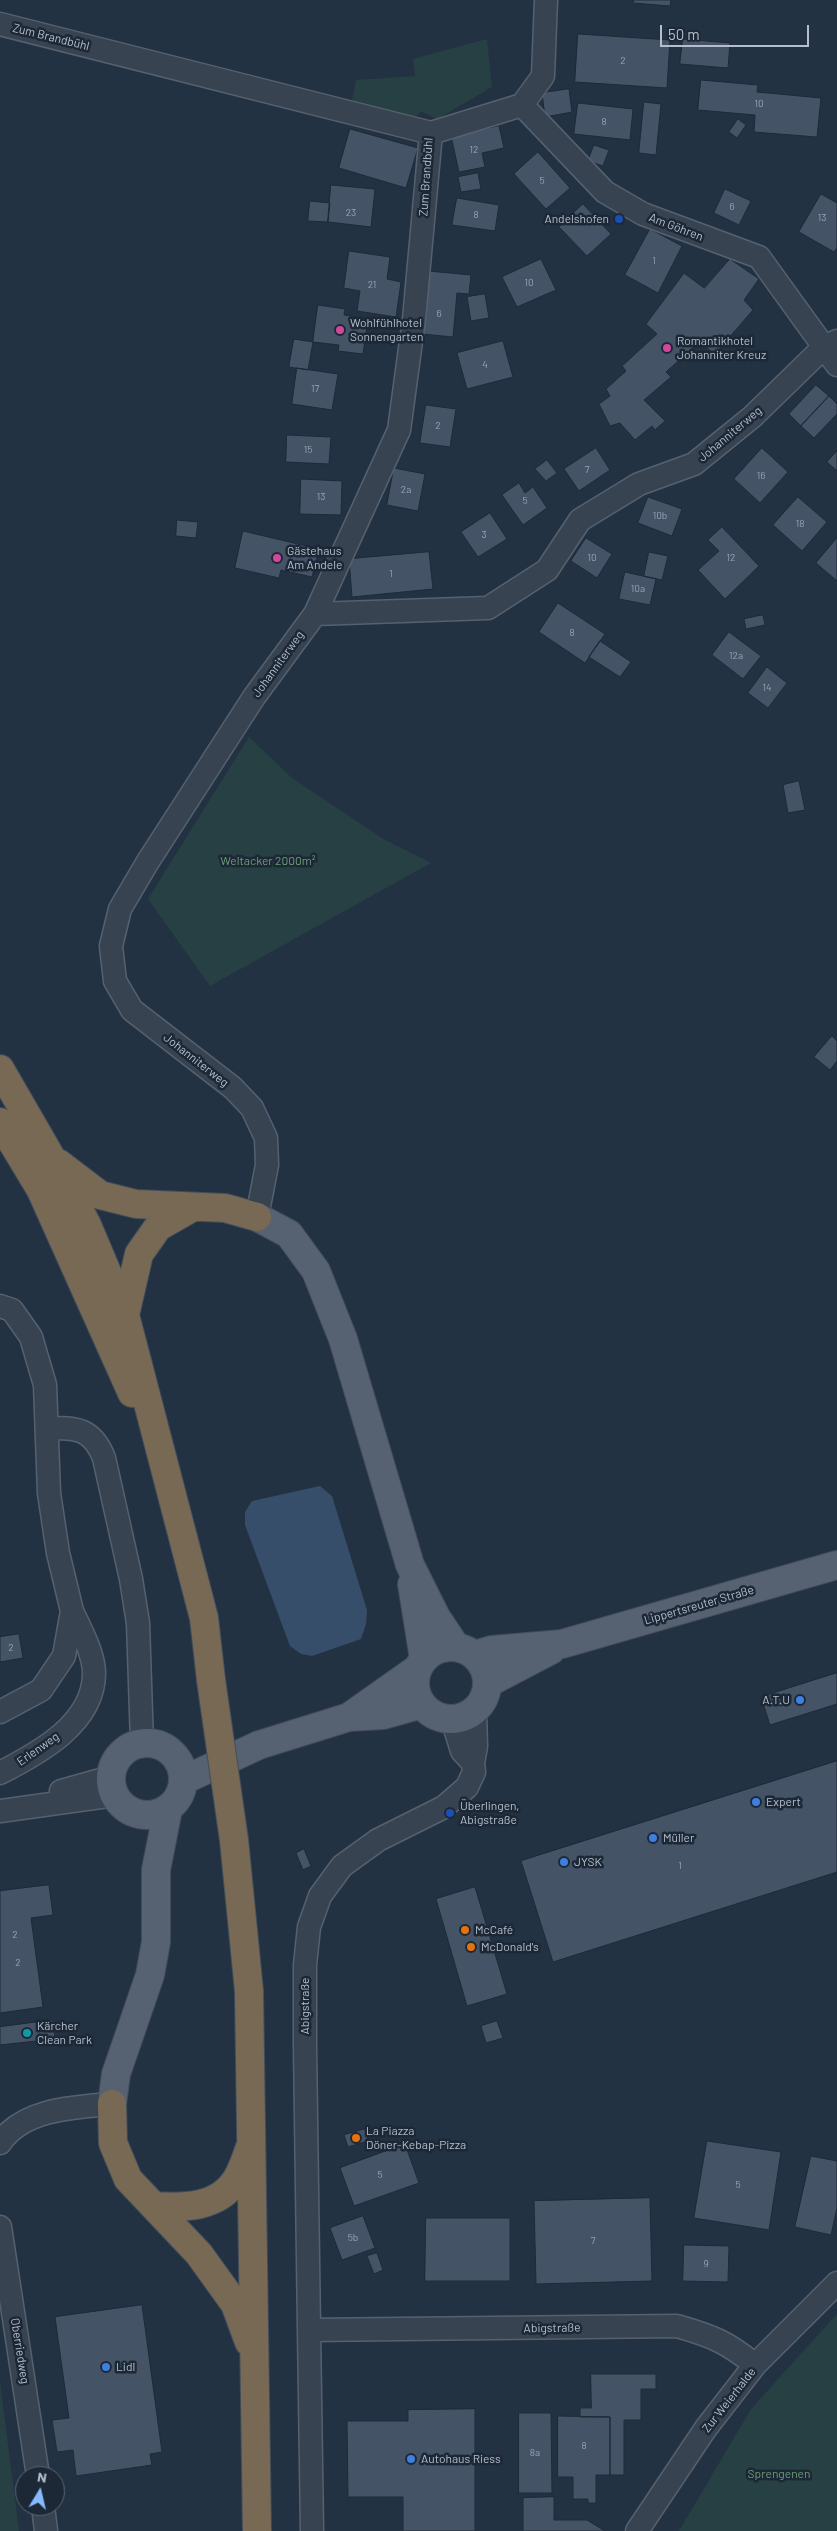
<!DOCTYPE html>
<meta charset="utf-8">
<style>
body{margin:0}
#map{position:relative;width:837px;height:2531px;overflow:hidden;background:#233242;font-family:Barlow,sans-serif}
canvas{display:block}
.north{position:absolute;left:15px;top:2466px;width:50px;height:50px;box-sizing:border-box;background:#1d2836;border:1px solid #5a6472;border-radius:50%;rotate:9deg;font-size:14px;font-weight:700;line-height:20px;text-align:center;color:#b5becc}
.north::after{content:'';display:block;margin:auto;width:18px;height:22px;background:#86b9ff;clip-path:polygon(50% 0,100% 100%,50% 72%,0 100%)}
.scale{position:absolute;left:660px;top:25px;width:149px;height:22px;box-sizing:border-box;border:2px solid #b5becc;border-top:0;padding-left:6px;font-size:15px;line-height:18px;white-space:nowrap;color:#b5becc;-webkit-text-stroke:4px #1d2836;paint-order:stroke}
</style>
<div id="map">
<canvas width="837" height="2531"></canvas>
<div class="north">N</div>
<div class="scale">50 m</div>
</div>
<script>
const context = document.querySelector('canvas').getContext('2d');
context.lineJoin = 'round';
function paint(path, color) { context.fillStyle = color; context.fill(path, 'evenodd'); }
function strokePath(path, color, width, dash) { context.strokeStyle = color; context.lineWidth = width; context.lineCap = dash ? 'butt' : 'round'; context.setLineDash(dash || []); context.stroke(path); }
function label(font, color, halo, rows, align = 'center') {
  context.font = font + ' Barlow,sans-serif'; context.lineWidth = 5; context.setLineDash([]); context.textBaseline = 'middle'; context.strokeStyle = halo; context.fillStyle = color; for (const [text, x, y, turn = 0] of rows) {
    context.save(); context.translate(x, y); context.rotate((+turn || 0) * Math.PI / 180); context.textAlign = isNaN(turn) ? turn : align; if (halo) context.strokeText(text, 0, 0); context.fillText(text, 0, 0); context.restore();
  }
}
const green = new Path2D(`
 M487,39l5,48 -55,32 -16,-8 -8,9 -62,-14 5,-26 59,-4 -2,-17z
 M249,737l43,41 93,62 46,23 -221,123 -62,-87z
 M837,2314v217h-158l72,-122z
 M0,2382l19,149h-19z`);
const water = new Path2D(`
 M320,1486l12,10 35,114 -1,14 -5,15 -49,17 -11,-2 -11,-8 -45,-121v-13l7,-11z`);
const building = new Path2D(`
 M634,0h37l-1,6 -37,-3z
 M578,34l92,6 -3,48 -92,-6z
 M683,39l47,4 -2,25 -48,-4z
 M701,80l57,5 -1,7 64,6 -4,39 -63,-5 1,-17 -57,-5z
 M569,89l3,23 -27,5 -3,-24z
 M644,102l17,2 -5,51 -17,-2z
 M578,103l55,6 -3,31 -56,-6z
 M738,119l8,6 -9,13 -8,-6z
 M499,126l5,22 -22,5 3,14 -26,5 -8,-36z
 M350,129l68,19 -12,40 -67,-20z
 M594,145l15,5 -6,16 -15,-5z
 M538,152l32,36 -24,21 -32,-35z
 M478,173l3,16 -20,3 -3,-15z
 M331,185l44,4 -4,38 -43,-5z
 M725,189l26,12 -12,24 -25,-12z
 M821,194l16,9v45l-3,4 -35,-20z
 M457,198l42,7 -4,26 -43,-6z
 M310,201l20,2 -2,19 -20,-1z
 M583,204l28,30 -24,22 -28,-29z
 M650,229l32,17 -24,47 -33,-18z
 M349,251l41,6 -3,22 14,3 -5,35 -39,-6 3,-20 -16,-3z
 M541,259l15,31 -39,17 -15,-30z
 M730,259l29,20 -15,21 9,10 -39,45 -13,-14 -35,31 5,5 -27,23 21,21 -10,9 -3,-4 -17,14 -15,-17 -10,3 -11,-22 11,-8 -4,-7 20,-18 -4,-5 35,-32 -11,-10 38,-51 20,15z
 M428,271l43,4 -2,19 -12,-1 -4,44 -31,-3z
 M485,294l4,24 -18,3 -4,-24z
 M318,305l27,4 -1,6 24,4 -5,35 -25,-3 1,-6 -26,-3z
 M294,339l19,3 -5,28 -19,-3z
 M503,341l10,36 -46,12 -10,-36z
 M297,368l41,6 -6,36 -40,-6z
 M816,385l13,11 -28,30 -12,-12z
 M829,396l8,8v10l-23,24 -13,-12z
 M426,405l30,4 -6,38 -30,-4z
 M287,435l44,2 -2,27 -43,-2z
 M596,448l14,22 -31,21 -15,-22z
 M762,448l26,24 -28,31 -26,-24z
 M837,451v20l-10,-9z
 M547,460l10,13 -11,8 -11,-12z
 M394,468l31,6 -7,37 -31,-6z
 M301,479l41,2 -1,34 -41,-1z
 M519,483l6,10 8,-6 14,21 -24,17 -21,-30z
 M648,497l34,12 -10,27 -34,-13z
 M798,497l29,25 -25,29 -29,-26z
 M490,513l17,26 -29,18 -17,-25z
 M177,520l21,2 -2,16 -20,-2z
 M722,527l37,39 -34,33 -27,-29 21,-19 -11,-11z
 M243,531l76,18 -7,28 -31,-7 -2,8 -44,-10z
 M586,538l26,16 -15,24 -26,-17z
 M837,538v43l-21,-18z
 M429,552l4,37 -81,8 -3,-38z
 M649,552l19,4 -6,24 -18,-4z
 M625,572l31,7 -6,26 -31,-6z
 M558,603l47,31 -20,29 -46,-31z
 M763,615l2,10 -19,4 -2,-10z
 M729,632l32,24 -18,23 -31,-24z
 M600,641l31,21 -11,15 -31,-20z
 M767,667l20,16 -19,25 -20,-15z
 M799,781l6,29 -17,3 -5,-28z
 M832,1036l5,5v20l-7,9 -16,-13z
 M19,1634l4,24 -23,4v-25z
 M837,1673v31l-67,21 -9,-28z
 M837,1761v111l-284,90 -32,-101z
 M304,1849l7,17 -8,4 -7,-17z
 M49,1885l4,30 -22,3 12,89 -43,6v-122z
 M475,1887l32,107 -40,12 -31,-107z
 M53,2020l2,19 -55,6v-18z
 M497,2021l6,17 -17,5 -5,-17z
 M365,2129l3,12 -20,6 -4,-12z
 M707,2141l74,11 -12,78 -75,-12z
 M405,2144l14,39 -65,23 -14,-38z
 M811,2156l26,5v47l-6,27 -36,-8z
 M650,2198l2,83 -116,3 -2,-83z
 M363,2216l12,32 -33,12 -12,-32z
 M426,2218h84v63h-85z
 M684,2245l45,1 -1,36 -45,-1z
 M377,2253l6,17 -9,4 -7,-18z
 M142,2305l20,147 -12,2 2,11 -76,11 -3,-26 -16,2 -5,-32 17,-2 -14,-101z
 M591,2374h65v15h-15v31h-17v55h-14v-58h-30v-9h11z
 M475,2409v122h-72v-34h-55l-1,-76h61v-11z
 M519,2413h32l1,80h-33z
 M558,2416l52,1v58h-14v28h-8v-4h-15v-22h-15z
 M554,2497v23h33l18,11h-82v-33z`);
const minor = new Path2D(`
 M0,24l431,109 -17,186 -15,111 -84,184 -61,83 -107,166 -27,46 -9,37 4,35 17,29 101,78 19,20 14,30 1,27 -10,52
 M522,105l21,-29 3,-76
 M431,133l91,-28 83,87 38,22 116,43 78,108
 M315,614l173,-6 59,-38 33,-50 59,-36 55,-20 58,-47 71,-69 14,-7
 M0,1306l12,4 19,27 14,48 4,108 9,60 14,58 -8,45 -23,34 -41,22
 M48,1429c29,-3 45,1 56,29l27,121 7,44 4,120
 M475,1711l1,35 -3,17 1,9 -7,15 -23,20 -66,33 -36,26 -22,30 -11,31 -4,38v81l4,284 368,-4c35,10 50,16 78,39
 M452,1719l10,32 11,12
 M0,1773c39,-20 95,-50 94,-101 -1,-21 -14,-43 -22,-61
 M61,1791l50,-14
 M0,1811l115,-16
 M0,2143c23,-34 74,-36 112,-39
 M0,2227l38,249
 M309,2330l3,201
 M43,2506l3,25
 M637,2531l69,-103 49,-63 82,-82`);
const major = new Path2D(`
 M257,1217l32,17 27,37 27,68 67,226 26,52 20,30
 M412,1584l12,75
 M415 1683a36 36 0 1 1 72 0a36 36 0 1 1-72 0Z
 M475,1655l17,-5 70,-6 275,-79
 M488,1683l63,-33
 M349,1717l68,-48
 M111 1779a36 36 0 1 1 72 0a36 36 0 1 1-72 0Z
 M184,1780l75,-35 90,-28 34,-2 39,-11
 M112,2104l4,-30 34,-99 6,-33v-72l12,-61`);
const highway = new Path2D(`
 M0,1069l52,90 35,66 38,90 79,303 7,62
 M0,1122l41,68 91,203
 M58,1163l42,32 36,9 89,4 32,9
 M125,1315l14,-61 19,-27 35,-20
 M234,1840l15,151 8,540
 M112,2104l1,39 15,36 71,75 36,50 14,38
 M154,2206c30,2 64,2 82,-26 6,-9 10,-22 14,-33`);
const highwayBridge = new Path2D(`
 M211,1680l23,160`);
const markers = [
 [619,219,5,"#1a4fb4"],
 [340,330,5,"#d1479c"],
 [667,348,5,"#d1479c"],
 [277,558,5,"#d1479c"],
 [800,1700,5,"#3f7fe0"],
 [756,1802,5,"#3f7fe0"],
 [450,1813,5,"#1a4fb4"],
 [653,1838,5,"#3f7fe0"],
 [564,1862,5,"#3f7fe0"],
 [465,1930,5,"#e8710a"],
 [471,1947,5,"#e8710a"],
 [27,2033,5,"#0f9aa8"],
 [356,2138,5,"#e8710a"],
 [106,2367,5,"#3f7fe0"],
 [411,2459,5,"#3f7fe0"]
];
const numberNames = [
 ["2",623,61],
 ["10",759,104],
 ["8",604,122],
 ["12",474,150],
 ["5",542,181],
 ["6",732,207],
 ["23",351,213],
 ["8",476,215],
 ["13",822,218],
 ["1",654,261],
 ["10",529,283],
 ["21",372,285],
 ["6",439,314],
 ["4",485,365],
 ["17",315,389],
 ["2",438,426],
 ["15",308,450],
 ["7",587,470],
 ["16",761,476],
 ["2a",406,490],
 ["13",321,497],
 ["5",525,501],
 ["10b",660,516],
 ["18",800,524],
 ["3",484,535],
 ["10",592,558],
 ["12",731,558],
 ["1",391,574],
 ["10a",638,589],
 ["8",572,633],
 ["12a",736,656],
 ["14",767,688],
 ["2",11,1648],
 ["1",680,1866],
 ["2",15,1935],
 ["2",18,1963],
 ["5",380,2175],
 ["5",738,2185],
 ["5b",353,2238],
 ["7",593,2241],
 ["9",706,2264],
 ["8",584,2446],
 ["8a",535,2453]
];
const streetNames = [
 ["Zum Brandbühl",51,37,14],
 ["Zum Brandbühl",426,177,-86],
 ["Am Göhren",676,227,21],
 ["Johanniterweg",730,434,-40],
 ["Johanniterweg",278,664,-54],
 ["Johanniterweg",196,1060,38],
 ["Lippertsreuter Straße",699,1605,-16],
 ["Erlenweg",38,1749,-35],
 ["Abigstraße",305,2006,-90],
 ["Abigstraße",552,2328,-1],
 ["Oberriedweg",20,2351,81],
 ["Zur Weierhalde",729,2400,-52]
];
const poiNames = [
 ["Andelshofen",609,219,"right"],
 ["Wohlfühlhotel",350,323],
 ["Sonnengarten",350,337],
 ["Romantikhotel",677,341],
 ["Johanniter Kreuz",677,355],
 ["Gästehaus",287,551],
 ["Am Andele",287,565],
 ["A.T.U",790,1700,"right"],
 ["Expert",766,1802],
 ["Überlingen,",460,1806],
 ["Abigstraße",460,1820],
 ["Müller",663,1838],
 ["JYSK",574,1862],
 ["McCafé",475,1930],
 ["McDonald's",481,1947],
 ["Kärcher",37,2026],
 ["Clean Park",37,2040],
 ["La Piazza",366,2131],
 ["Döner-Kebap-Pizza",366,2145],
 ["Lidl",116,2367],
 ["Autohaus Riess",421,2459]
];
const parkNames = [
 ["Weltacker 2000m²",268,861],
 ["Sprengenen",779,2474]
];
paint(green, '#264043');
paint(water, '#364e6a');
paint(building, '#445466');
strokePath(building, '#1f2a38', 1);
strokePath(minor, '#56616f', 25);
strokePath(major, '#424c5a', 30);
strokePath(highway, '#434e5c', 30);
strokePath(minor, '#384351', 22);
strokePath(major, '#566271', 28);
strokePath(highway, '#786954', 28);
strokePath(highwayBridge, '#434e5c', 30, []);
strokePath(highwayBridge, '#786954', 28);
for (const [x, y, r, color] of markers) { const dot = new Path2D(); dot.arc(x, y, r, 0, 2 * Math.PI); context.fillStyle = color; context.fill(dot); strokePath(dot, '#1d2836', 2); }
label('10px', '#99a4b2', null, numberNames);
label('12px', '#b5becc', '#1d2836', streetNames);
label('12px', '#b5becc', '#1d2836', poiNames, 'left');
label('12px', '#6a9e74', '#1d2836', parkNames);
</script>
